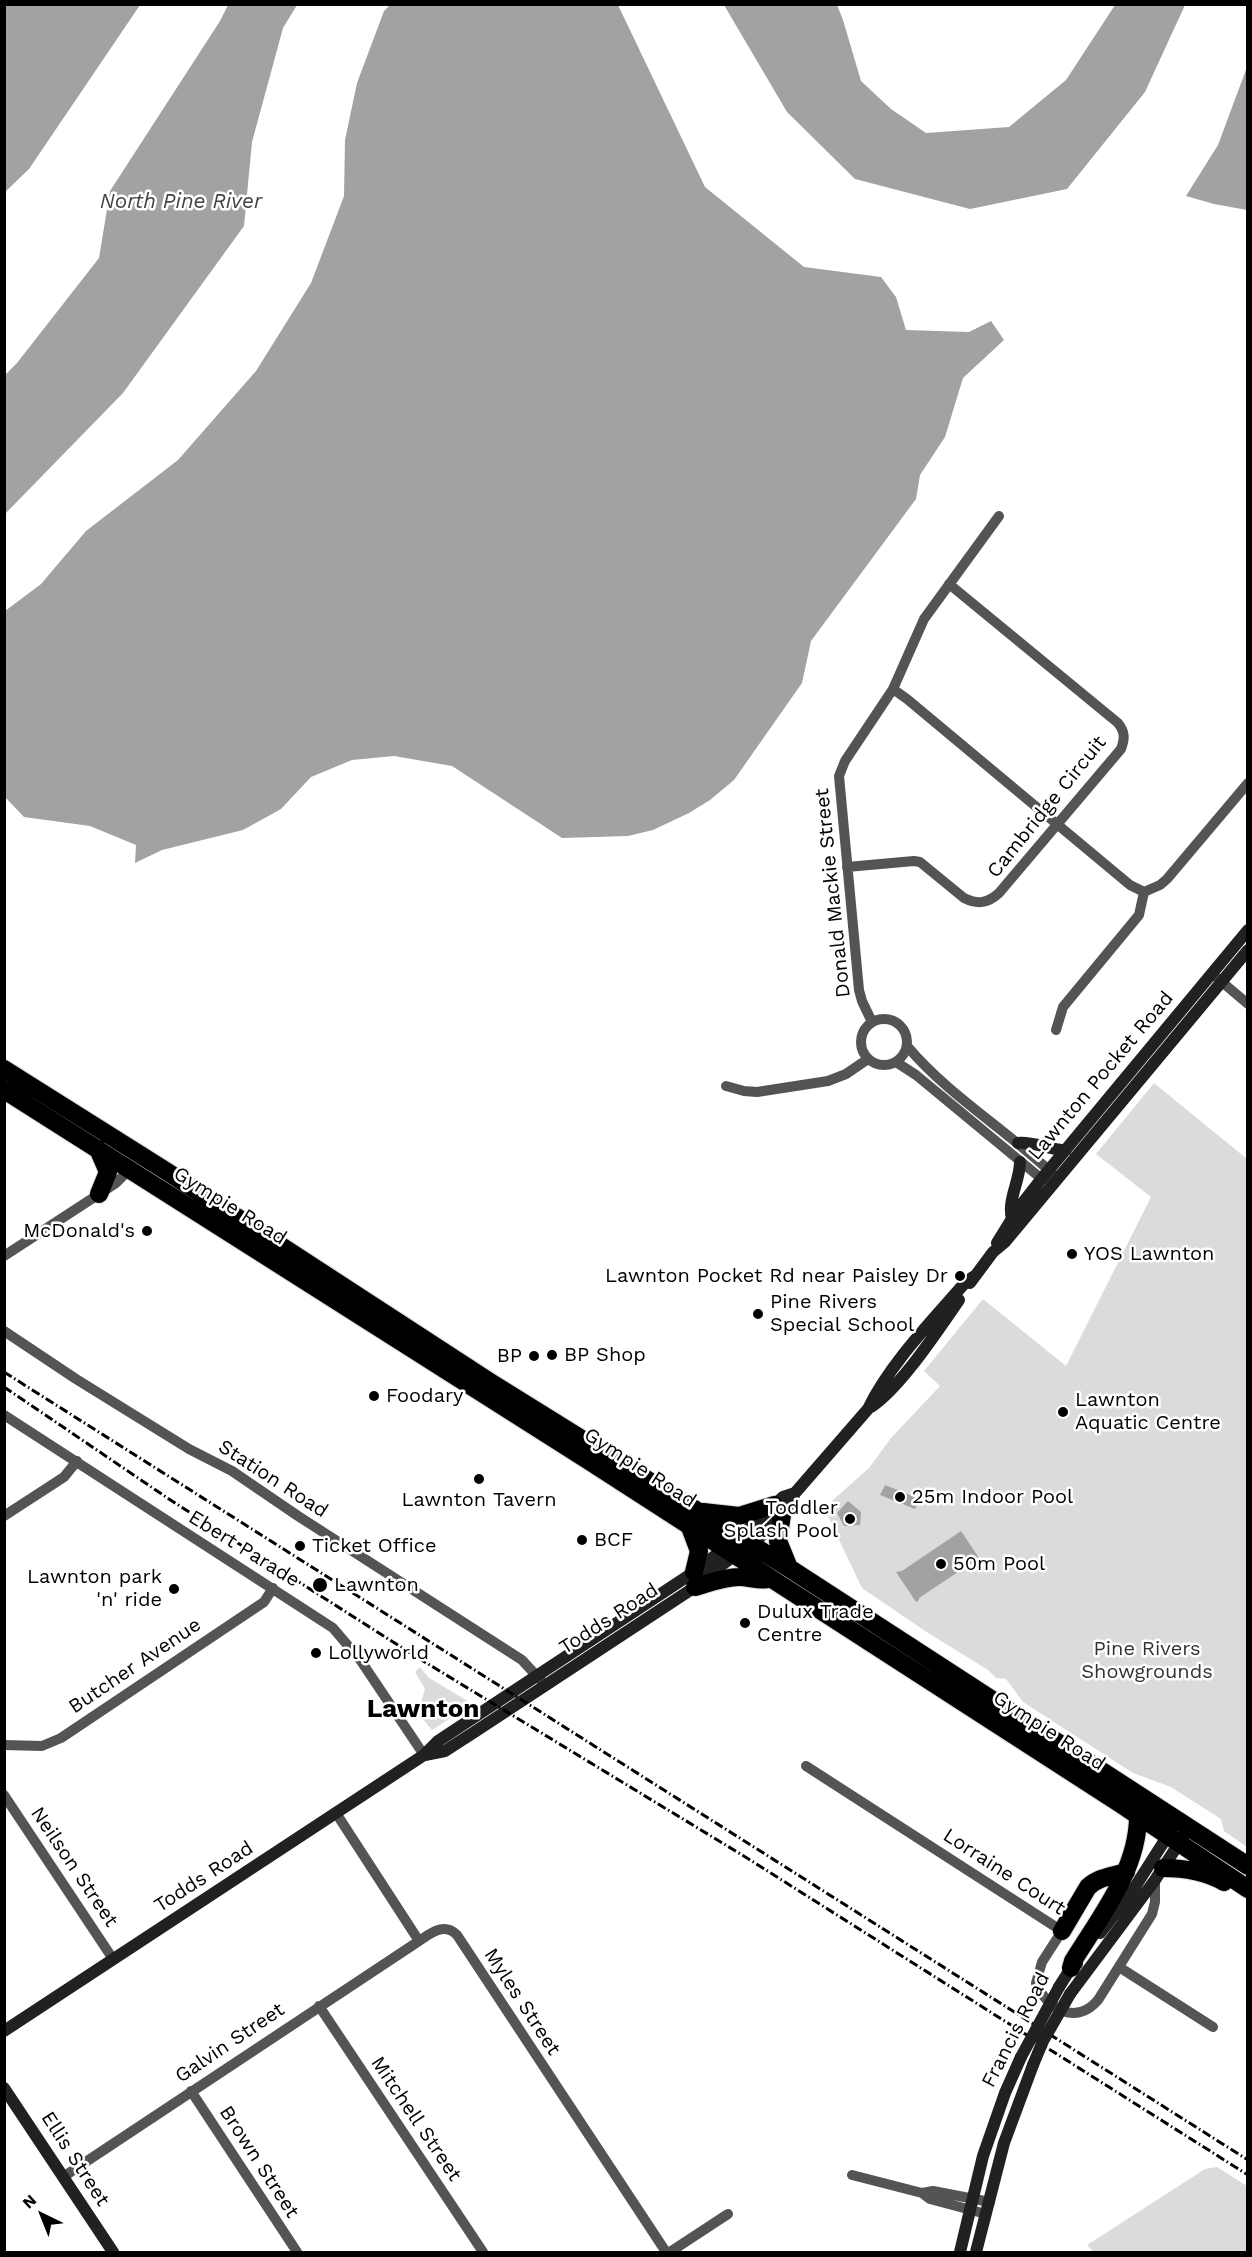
<!DOCTYPE html>
<style>
body{margin:0}
#map{position:relative;width:1252px;height:2257px;overflow:hidden;background:#fff;font-family:"Work Sans",sans-serif}
canvas{display:block}
.frame{position:absolute;inset:0;border:6px solid #000;pointer-events:none}
.north{position:absolute;left:12px;top:2185px;width:60px;height:60px;-webkit-text-stroke:4px #fff;paint-order:stroke;rotate:317deg;font-size:16px;font-weight:700;line-height:24px;text-align:center;color:#000}
.north::after{content:'';display:block;margin:auto;width:21px;height:27px;background:#000;clip-path:polygon(50% 0,100% 100%,50% 72%,0 100%)}
</style>
<div id="map">
<canvas width="1252" height="2257"></canvas>
<div class="frame"></div>
<div class="north">N</div>
</div>
<script>
const context = document.querySelector('canvas').getContext('2d');
context.lineJoin = 'round';
function paint(path, color) { context.fillStyle = color; context.fill(path, 'evenodd'); }
function strokePath(path, color, width, dash) { context.strokeStyle = color; context.lineWidth = width; context.lineCap = dash ? 'butt' : 'round'; context.setLineDash(dash || []); context.stroke(path); }
function label(font, color, halo, rows, align = 'center') {
  context.font = font + ' "Work Sans",sans-serif'; context.lineWidth = 5; context.setLineDash([]); context.textBaseline = 'middle'; context.strokeStyle = halo; context.fillStyle = color; for (const [text, x, y, turn = 0] of rows) {
    context.save(); context.translate(x, y); context.rotate((+turn || 0) * Math.PI / 180); context.textAlign = isNaN(turn) ? turn : align; if (halo) context.strokeText(text, 0, 0); context.fillText(text, 0, 0); context.restore();
  }
}
const green = new Path2D(`
 M1154,1083l93,76v688l-23,-16 -3,-12 -50,-32 -38,-14 -110,-71 -17,-23 -10,-1 -8,-8 -63,-39 -63,-43 -38,-80 45,-40 22,-30 49,-52 -16,-15 59,-72 83,67 85,-169 -55,-43z
 M420,1667l9,11 37,22 3,6 -37,24 -14,-17 7,-24 -10,-17z
 M1217,2167l30,19v66h-153l-7,-7 118,-76z`);
const water = new Path2D(`
 M5,4l135,1 -111,164 -24,23z
 M391,4l227,1 87,182 99,80 77,10 15,20 10,33 63,2 22,-11 13,19 -41,38 -18,59 -25,38 -4,24 -105,142 -9,42 -68,97 -24,20 -21,13 -36,17 -25,6 -66,2 -110,-72 -58,-10 -42,4 -41,17 -30,32 -38,21 -81,20 -27,13 1,-18 -46,-19 -66,-9 -19,-20v-186l36,-27 45,-53 92,-71 78,-89 55,-88 33,-87 1,-56 12,-57 27,-72z
 M228,5h69l-14,23 -31,114 -8,84 -121,167 -118,121v-139l12,-12 82,-105 11,-67 110,-170z
 M724,5h113l6,15 18,61 30,28 35,24 83,-6 57,-47 49,-75h70l-40,87 -78,97 -97,20 -115,-30 -68,-67z
 M1247,67l1,143h-1l-33,-6 -28,-8 32,-51z
 M885,1485l35,14 -5,10 -35,-14z
 M848,1501l13,11 -1,13 -16,1 -7,-13z
 M961,1531l18,27 -60,40v2l-3,2 -20,-30 6,-1z`);
const street = new Path2D(`
 M893,689l14,10 223,186 14,7 16,-7 7,-6 81,-96
 M847,867l67,-6 6,1 44,36c14,7 24,5 35,-5l122,-144c4,-11 4,-17 -3,-26l-169,-139
 M1216,977l32,27
 M861 1042a23 23 0 1 1 46 0a23 23 0 1 1-46 0Z
 M872,1022l-10,-21 -3,-11 -20,-214 6,-15 48,-72 31,-70 75,-103
 M1056,1030l7,-23 76,-92 5,-23
 M907,1046c42,50 100,84 148,130
 M896,1062l20,13 121,100 11,5
 M726,1086l18,5 13,1 71,-11 18,-7 22,-15
 M4,1256l112,-73 16,-16
 M4,1331l72,48 113,70 43,22 66,45 224,144 23,25
 M4,1415l329,213 28,33 63,94
 M4,1516l60,-39 13,-16
 M4,1745l38,1 19,-8 203,-136 9,-14
 M806,1766l256,165 -20,31 -6,21c11,26 40,43 62,17l54,-86 3,-12v-22
 M4,1795l109,164
 M336,1813l83,128
 M1119,1967l94,60
 M319,2006l164,246
 M191,2091l106,161
 M852,2175l70,18 11,-2 57,11
 M63,2177l356,-236c12,-8 25,-19 38,-6l209,317
 M922,2193l8,6 56,15
 M670,2252l58,-38`);
const secondary = new Path2D(`
 M1018,1143c15,-2 31,7 48,7
 M1012,1219c-5,-19 8,-38 8,-57
 M997,1243l21,-34 25,-32 205,-247
 M970,1283l23,-31 12,-10 243,-292
 M871,1407c30,-20 67,-77 88,-107
 M425,1755l20,-4 31,-20 219,-144c31,-31 83,-51 100,-94l73,-84c21,-44 63,-87 95,-124l10,-8
 M1100,1933l33,-43 39,-61
 M1059,1987l12,-19 6,-4
 M1070,1994l85,-114 34,-52
 M4,2031l420,-276 14,-14 256,-169 45,-35 44,-40 12,-4
 M4,2088l109,164
 M960,2252l23,-96 22,-63 16,-36
 M976,2252l28,-109 29,-78`);
const highway = new Path2D(`
 M4,1069l162,102 324,211 299,186 459,298
 M4,1090l585,371 530,342 129,86
 M98,1149l10,23 -9,22
 M703,1512l36,4 35,-11
 M782,1515l-4,26 11,27
 M690,1527l9,24 -5,21
 M695,1587c14,-4 29,-10 44,-10 11,0 19,4 30,2
 M1163,1868c21,0 42,3 61,14
 M1062,1931l26,-44c11,-10 24,-11 38,-15
 M1071,1968l2,-7c27,-44 65,-91 65,-145`);
const rail = new Path2D(`
 M4,1372l1244,788
 M4,1387l168,114 243,155 332,202 501,317`);
const secondaryBridge = new Path2D(`
 M1021,2057l38,-70
 M1033,2065l10,-24 27,-47`);
const markers = [
 [147,1231,6,"#000"],
 [1072,1254,6,"#000"],
 [960,1276,6,"#000"],
 [758,1314,6,"#000"],
 [552,1355,6,"#000"],
 [534,1356,6,"#000"],
 [374,1396,6,"#000"],
 [1063,1412,6,"#000"],
 [479,1479,6,"#000"],
 [900,1497,6,"#000"],
 [850,1519,6,"#000"],
 [582,1540,6,"#000"],
 [300,1546,6,"#000"],
 [941,1564,6,"#000"],
 [320,1585,8,"#000"],
 [174,1589,6,"#000"],
 [745,1623,6,"#000"],
 [316,1653,6,"#000"]
];
const streetNames = [
 ["Cambridge Circuit",1047,807,-51],
 ["Donald Mackie Street",833,893,-96],
 ["Lawnton Pocket Road",1101,1076,-50],
 ["Gympie Road",230,1206,32],
 ["Gympie Road",640,1468,33],
 ["Station Road",273,1479,33],
 ["Ebert Parade",244,1549,32],
 ["Todds Road",609,1619,-33],
 ["Butcher Avenue",135,1666,-34],
 ["Gympie Road",1049,1731,33],
 ["Neilson Street",74,1867,56],
 ["Lorraine Court",1004,1872,33],
 ["Todds Road",204,1877,-33],
 ["Myles Street",522,2002,57],
 ["Francis Road",1016,2030,-63],
 ["Galvin Street",230,2043,-34],
 ["Mitchell Street",416,2119,56],
 ["Ellis Street",75,2159,57],
 ["Brown Street",259,2162,57]
];
const poiNames = [
 ["McDonald's",135,1231,"right"],
 ["YOS Lawnton",1084,1254],
 ["Lawnton Pocket Rd near Paisley Dr",948,1276,"right"],
 ["Pine Rivers",770,1302],
 ["Special School",770,1325],
 ["BP Shop",564,1355],
 ["BP",522,1356,"right"],
 ["Foodary",386,1396],
 ["Lawnton",1075,1400],
 ["Aquatic Centre",1075,1423],
 ["25m Indoor Pool",912,1497],
 ["Lawnton Tavern",479,1500,"center"],
 ["Toddler",838,1508,"right"],
 ["Splash Pool",838,1531,"right"],
 ["BCF",594,1540],
 ["Ticket Office",312,1546],
 ["50m Pool",953,1564],
 ["Lawnton park",162,1577,"right"],
 ["'n' ride",162,1600,"right"],
 ["Lawnton",334,1585],
 ["Dulux Trade",757,1612],
 ["Centre",757,1635],
 ["Lollyworld",328,1653]
];
const parkNames = [
 ["Pine Rivers",1147,1649],
 ["Showgrounds",1147,1672]
];
const waterNames = [
 ["North Pine River",181,202]
];
const districtNames = [
 ["Lawnton",423,1709]
];
paint(green, '#dbdbdb');
paint(water, '#a2a2a2');
strokePath(highway, '#dbdbdb', 20);
strokePath(street, '#545454', 10);
strokePath(secondary, '#212121', 12);
strokePath(highway, '#000', 18);
strokePath(rail, '#000', 3, [9, 3, 1.5, 3]);
strokePath(secondaryBridge, '#212121', 12);
for (const [x, y, r, color] of markers) { const dot = new Path2D(); dot.arc(x, y, r, 0, 2 * Math.PI); context.fillStyle = color; context.fill(dot); strokePath(dot, '#fff', 2); }
label('20px', '#000', '#fff', streetNames);
label('20px', '#000', '#fff', poiNames, 'left');
label('20px', '#323232', '#fff', parkNames);
label('italic 21px', '#434343', '#fff', waterNames);
label('bold 26px', '#000', '#fff', districtNames);
</script>
